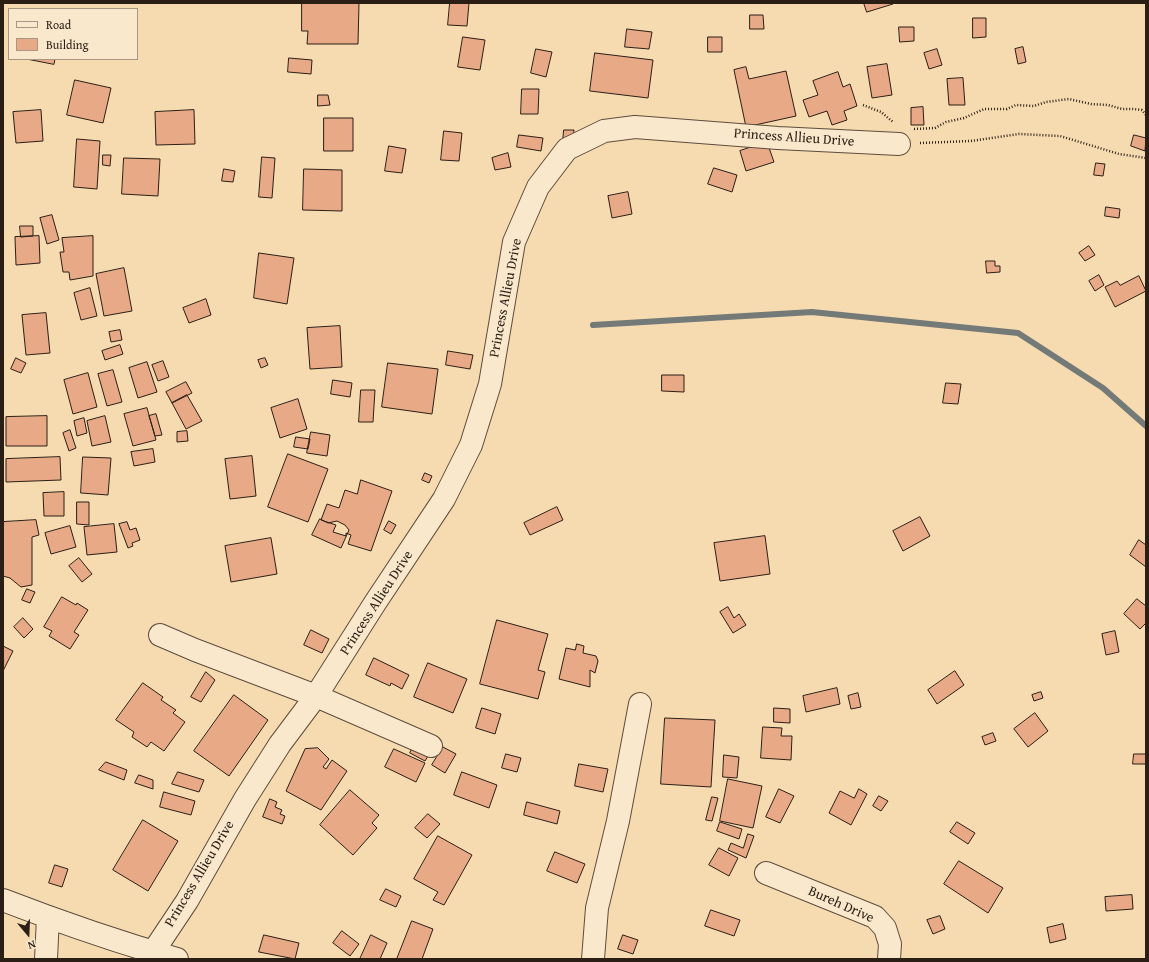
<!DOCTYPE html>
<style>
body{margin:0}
#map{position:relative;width:1149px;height:962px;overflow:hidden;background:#f6dbb1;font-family:"Gentium Book Plus",serif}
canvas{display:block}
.frame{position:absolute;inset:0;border:4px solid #2b1e15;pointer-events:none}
.legend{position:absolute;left:8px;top:8px;width:130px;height:52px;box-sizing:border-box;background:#f9e8cc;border:1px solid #a79783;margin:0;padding:5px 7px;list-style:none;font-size:12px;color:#2b1e15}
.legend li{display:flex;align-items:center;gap:8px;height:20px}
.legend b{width:20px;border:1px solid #a79783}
.north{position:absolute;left:8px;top:914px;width:40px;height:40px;-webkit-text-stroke:3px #f9e8cc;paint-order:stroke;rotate:161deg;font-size:11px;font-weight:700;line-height:16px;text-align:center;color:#2b1e15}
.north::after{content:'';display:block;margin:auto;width:14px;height:18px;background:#2b1e15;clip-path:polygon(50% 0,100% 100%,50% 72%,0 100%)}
</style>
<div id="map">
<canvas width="1149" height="962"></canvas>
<div class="frame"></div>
<ul class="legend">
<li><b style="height:5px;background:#f9e8cc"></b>Road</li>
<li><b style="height:11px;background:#e8a986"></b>Building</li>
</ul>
<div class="north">N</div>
</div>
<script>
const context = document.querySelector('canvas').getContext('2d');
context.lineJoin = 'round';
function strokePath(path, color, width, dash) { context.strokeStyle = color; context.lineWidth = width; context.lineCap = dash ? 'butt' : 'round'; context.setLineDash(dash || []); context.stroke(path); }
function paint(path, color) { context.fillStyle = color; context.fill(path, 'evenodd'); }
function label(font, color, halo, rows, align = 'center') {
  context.font = font + ' "Gentium Book Plus",serif'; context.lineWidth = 4; context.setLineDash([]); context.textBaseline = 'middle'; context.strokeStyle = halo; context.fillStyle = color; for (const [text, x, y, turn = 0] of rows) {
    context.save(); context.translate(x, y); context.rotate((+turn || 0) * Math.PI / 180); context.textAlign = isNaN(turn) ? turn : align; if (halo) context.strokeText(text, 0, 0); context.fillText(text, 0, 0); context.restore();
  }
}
const stream = new Path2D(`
 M593,325l219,-13 206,21 85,55 43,38`);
const building = new Path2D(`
 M302,3h57l-1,41h-51l1,-13h-6z
 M450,3h19l-2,23 -19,-1z
 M864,3h29v1l-26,8z
 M750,15h13l1,14h-14z
 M973,18h13v19l-13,1z
 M899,27h15v14l-14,1z
 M627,29l25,3 -3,17 -24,-2z
 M463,37l22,3 -5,30 -22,-3z
 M708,37h14v15h-14z
 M1023,47l3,15 -8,2 -3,-15z
 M536,49l16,3 -6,25 -15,-4z
 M937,49l5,16 -13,4 -5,-16z
 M595,53l58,7 -5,38 -58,-7z
 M289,58l23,2 -1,14 -23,-2z
 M27,59h28l-1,5z
 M887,64l5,31 -20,3 -5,-31z
 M746,67l3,12 37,-8 10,45 -50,11 -12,-57z
 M838,72l5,15 7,-3 7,22 -13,5 3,9 -15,5 -5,-14 -18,6 -6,-17 15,-5 -5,-14z
 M963,78l2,27h-16l-2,-26z
 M75,80l36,8 -8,35 -36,-8z
 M522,89h17l-1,25h-17z
 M318,95h10l2,10 -12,1z
 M923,107l1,18h-13v-17z
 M41,110l2,31 -27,2 -3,-31z
 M194,110l1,34 -39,1 -1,-33z
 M324,118h29v33h-29z
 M564,130h10l-1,13 -10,-1z
 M444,131l18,2 -3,28 -18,-1z
 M519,135l24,3 -2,13 -24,-4z
 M1134,135l12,3 -1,13 -14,-5z
 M77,139l23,2 -3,48 -23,-2z
 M767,142l7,20 -28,9 -6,-20z
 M389,146l17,3 -4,24 -17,-2z
 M508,153l3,14 -16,3 -3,-12z
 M103,155h8l-1,11 -7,-1z
 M262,157l13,1 -3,40 -13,-1z
 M124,158l36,1 -2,37 -36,-2z
 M1096,163l9,1 -2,12 -9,-1z
 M714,168l23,7 -5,17 -24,-8z
 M224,169l11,2 -2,11 -11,-1z
 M304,169l38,1v41l-39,-1z
 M628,192l4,22 -20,4 -4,-22z
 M1106,207l14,2 -1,9 -14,-2z
 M52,215l7,25 -12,4 -7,-26z
 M20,226h13v10l-12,1z
 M39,236l1,27 -24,2 -1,-28z
 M93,236v40l-23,4 -1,-8h-6l-3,-20h4l-2,-14z
 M1089,246l6,9 -10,6 -6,-8z
 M259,253l35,5 -7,46 -33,-6z
 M986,261h9v5h5v6l-13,1z
 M124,268l8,43 -28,5 -8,-42z
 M1099,275l5,10 -9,6 -6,-10z
 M1139,276l7,15 -31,16 -10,-20 12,-6 3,4z
 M90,288l7,28 -16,4 -7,-27z
 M206,299l5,16 -22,8 -6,-15z
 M46,313l4,40 -24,2 -4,-40z
 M340,326l2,41 -32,2 -3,-41z
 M120,330l2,10 -11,2 -2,-10z
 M120,345l3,9 -18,6 -3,-9z
 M448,351l25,4 -3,14 -24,-4z
 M16,358l10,5 -5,10 -10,-4z
 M265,358l3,7 -7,3 -3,-8z
 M163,361l6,16 -11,4 -6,-16z
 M147,362l10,30 -19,6 -9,-30z
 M388,363l50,6 -6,45 -50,-7z
 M113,370l9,32 -15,4 -9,-32z
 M88,373l9,34 -24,7 -9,-34z
 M662,375h22v17l-22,-1z
 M333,380l19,3 -2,14 -19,-3z
 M186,382l6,11 -20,10 -6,-11z
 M946,383l15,1 -3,20 -15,-1z
 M361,390h14l-2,32h-14z
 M187,395l15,26 -16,8 -14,-26z
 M298,399l9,30 -27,9 -9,-30z
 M147,408l9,32 -23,6 -9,-32z
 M156,414l6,21 -7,1 -6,-20z
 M47,416v30h-41v-29z
 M105,416l6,26 -19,4 -5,-25z
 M84,418l3,15 -10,3 -3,-15z
 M70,430l6,18 -7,3 -6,-18z
 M187,431l1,10 -11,1v-10z
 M311,432l19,3 -3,21 -20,-3z
 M296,437l14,2 -2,10 -14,-2z
 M153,449l2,13 -21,4 -3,-14z
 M288,454l40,15 -20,53 -40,-15z
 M252,456l4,40 -26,3 -5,-40z
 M60,457l1,23 -55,2v-23z
 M83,457l28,1 -3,37 -27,-2z
 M425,473l7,3 -3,7 -7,-3z
 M361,480l31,11 -21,60 -23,-7 3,-9 -5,-2v3l-13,-4 3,-7 -15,-5 6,-16 12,4 6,-18 12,4z
 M64,492v24h-20l-1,-23z
 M77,502h12v23l-12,-1z
 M557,507l6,13 -33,15 -6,-12z
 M920,517l10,19 -27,15 -10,-20z
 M320,519l8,4 9,-2 8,4 4,5 -8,18 -29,-13z
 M36,520l3,15 -7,2v48l-11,2 -11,-9 -7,-2v-54z
 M389,521l7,4 -5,9 -7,-4z
 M127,522l3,8 6,-2 4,12 -8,3 1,3 -5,2 -9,-24z
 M114,524l3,28 -30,3 -3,-28z
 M70,526l6,21 -25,7 -6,-21z
 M765,536l5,38 -50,7 -6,-38z
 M271,538l6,36 -46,8 -6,-36z
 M1139,540l7,5v22l-16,-12z
 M79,558l13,16 -10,8 -13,-16z
 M27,589l8,3 -5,11 -8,-3z
 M62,597l14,8 1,-2 11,7 -14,22 5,3 -9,14 -21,-13 3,-5 -8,-4z
 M1137,599l9,7v17l-6,6 -16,-15z
 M728,607l6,11 5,-4 7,11 -13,8 -13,-21z
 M23,618l10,11 -9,9 -10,-11z
 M497,620l51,14 -10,36 7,2 -7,27 -58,-15z
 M311,630l18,9 -7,14 -18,-8z
 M1115,631l4,21 -13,3 -4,-21z
 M577,644l7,2 -1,7 13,3 2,5 -3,12 -5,-3v17l-31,-8 7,-31 9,2z
 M3,646l10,5 -10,20z
 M374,658l35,17 -7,14 -11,-6 -1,3 -24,-11z
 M428,663l39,16 -14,34 -39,-16z
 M955,671l9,14 -27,19 -9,-14z
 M206,672l9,8 -14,22 -10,-5z
 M143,683l20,14 -2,3 15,10 -3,3 12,9 -21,29 -13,-9 -4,5 -15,-10 2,-5 -18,-12z
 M837,688l3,16 -34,8 -3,-16z
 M1041,692l2,6 -9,3 -2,-6z
 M858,693l3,14 -10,2 -3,-13z
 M234,695l34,25 -39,56 -35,-25z
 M482,708l19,6 -6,20 -19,-6z
 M774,708l16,1v14l-16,-1z
 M1035,713l13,18 -20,16 -14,-18z
 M665,718l50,2 -4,67 -50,-3z
 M763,727l19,1 -1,8h11l-1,24 -30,-2z
 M993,733l3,8 -11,4 -3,-8z
 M416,742l15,9 -6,10 -15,-8z
 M443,747l13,7 -11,19 -13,-8z
 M318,748l11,11 -6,8 3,2 6,-9 15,11 -26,39 -35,-19 19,-42z
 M394,749l31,14 -9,19 -31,-15z
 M506,754l15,4 -4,14 -15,-4z
 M1134,754h12v10h-13z
 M724,755l15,2 -2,21 -14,-1z
 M106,762l21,8 -3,10 -25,-10z
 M579,764l29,5 -5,23 -28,-6z
 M178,772l26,8 -5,12 -27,-8z
 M462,772l35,13 -8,23 -35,-13z
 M139,775l14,5v9l-18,-6z
 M728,779l34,7 -9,42 -33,-7z
 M779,789l15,7 -14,27 -14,-6z
 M859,789l8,5 -16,31 -22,-12 11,-22 14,7z
 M350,790l29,25 -7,8 5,5 -24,27 -33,-30z
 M164,792l31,9 -4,14 -31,-8z
 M879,796l9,5 -7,10 -8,-5z
 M712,797l6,1 -6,23 -6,-1z
 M270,799l7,3 -2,5 7,3 -2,4 5,2 -3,8 -19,-7z
 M527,802l33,9 -3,13 -33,-9z
 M428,814l12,10 -13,14 -12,-10z
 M143,820l35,21 -30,50 -35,-21z
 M720,822l22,7 -3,10 -22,-8z
 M957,822l18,11 -7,11 -18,-12z
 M748,834l6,2 -8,22 -18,-8 3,-7 12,5z
 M438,836l34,19 -28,50 -11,-5 5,-8 -24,-13z
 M719,848l19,10 -9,18 -20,-11z
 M555,852l30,12 -8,19 -30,-12z
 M959,861l44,27 -15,25 -44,-29z
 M55,865l13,4 -6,18 -13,-4z
 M386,889l15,7 -5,11 -16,-7z
 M1132,895l1,14 -27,2 -1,-14z
 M711,910l29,10 -6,16 -29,-10z
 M940,916l5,13 -12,5 -6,-14z
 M412,921l21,8 -11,30h-25z
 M1063,924l3,15 -16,4 -3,-15z
 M342,931l17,13 -9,12 -17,-13z
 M264,935l35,8 -4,16 -36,-7z
 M371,935l16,8 -7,16h-20z
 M623,935l15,5 -5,14 -15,-5z`);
const path = new Path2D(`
 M863,105l18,7 12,10
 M914,129l21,-1 11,-6 18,-4 20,-9h23l9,-4 18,1 12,-4 23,-3 22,5 17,1 14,4h11l9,1 4,5
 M920,143l51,-2 48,-7 41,2 59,18 27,4`);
const minor = new Path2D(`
 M160,635l35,15 121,46 115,50
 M766,873l109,44 10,11 5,16 -1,15
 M3,900c57,22 115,42 174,59
 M153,952l34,-51 58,-102 35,-55 36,-48 59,-93 69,-104 27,-54 19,-61 24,-142 24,-55 29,-38 37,-18 31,-4 143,11 121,6
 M46,959l2,-42
 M593,959l4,-51 21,-87 22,-117`);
const streetNames = [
 ["Princess Allieu Drive",794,138,4],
 ["Princess Allieu Drive",506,298,-79],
 ["Princess Allieu Drive",377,603,-57],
 ["Princess Allieu Drive",200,874,-59],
 ["Bureh Drive",841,905,24]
];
strokePath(stream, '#737a77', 6);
paint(building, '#e8a986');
strokePath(building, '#2b1e15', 1);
strokePath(minor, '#5e4d3c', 24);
strokePath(path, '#2b1e15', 2.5, [1, 2]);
strokePath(minor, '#f9e8cc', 22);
label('14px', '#2b1e15', '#f9e8cc', streetNames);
</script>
